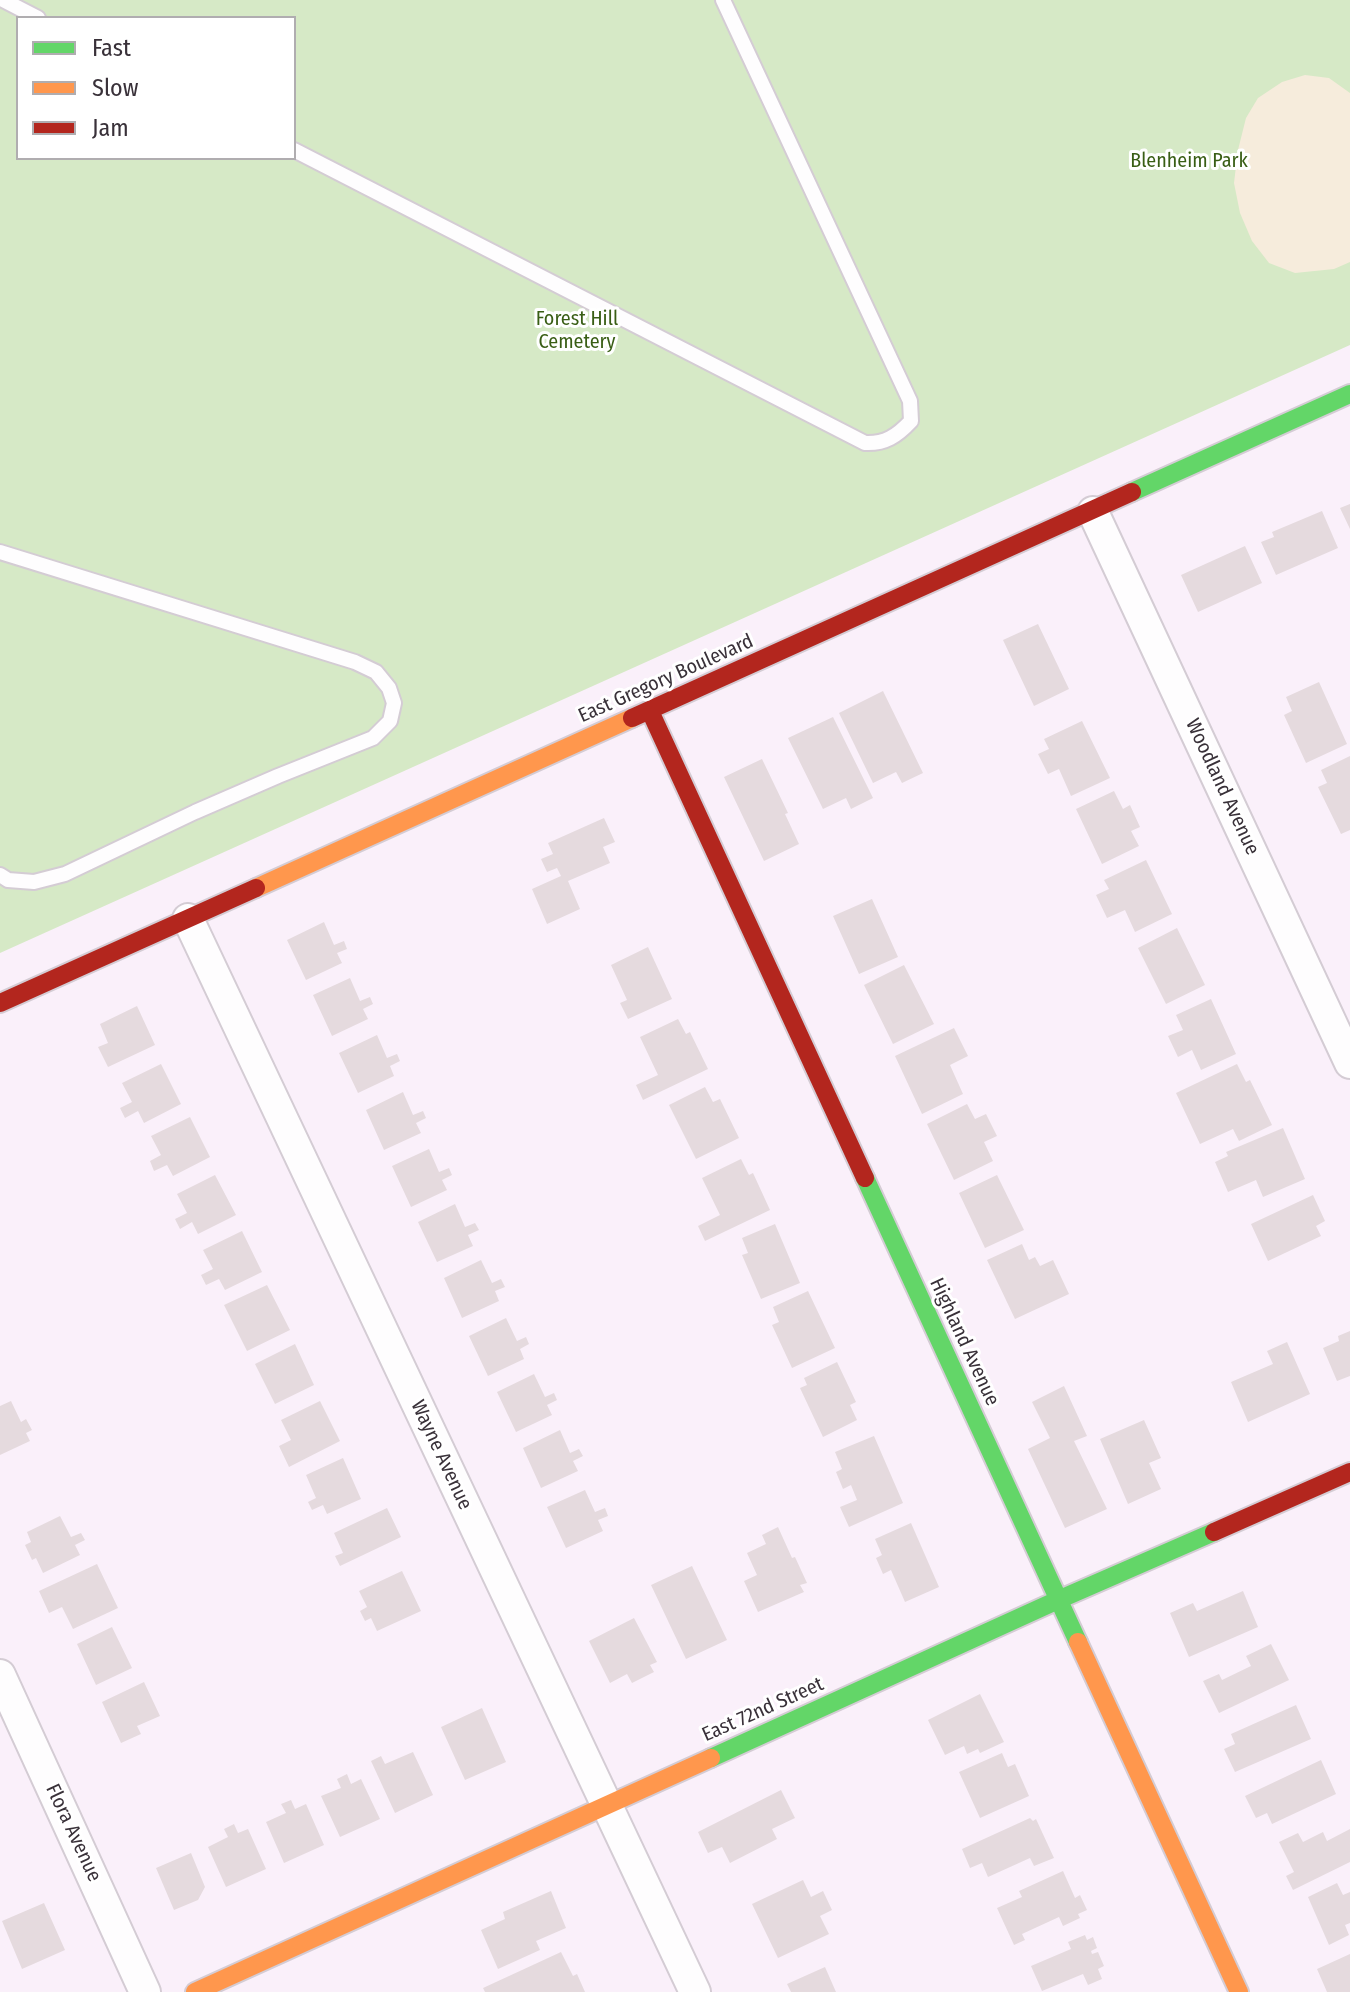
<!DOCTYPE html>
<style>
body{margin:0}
#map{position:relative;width:1350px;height:1992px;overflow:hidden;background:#faf0fa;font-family:"Fira Sans Condensed",sans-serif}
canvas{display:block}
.legend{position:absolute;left:16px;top:16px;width:280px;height:144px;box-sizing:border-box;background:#fff;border:2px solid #b0adb0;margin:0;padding:10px 14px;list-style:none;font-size:24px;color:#393139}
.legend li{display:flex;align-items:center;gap:16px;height:40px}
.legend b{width:40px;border:2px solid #b0adb0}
</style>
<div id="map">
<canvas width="1350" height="1992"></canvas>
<ul class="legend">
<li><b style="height:10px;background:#63d668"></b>Fast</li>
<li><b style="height:10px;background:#ff974d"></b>Slow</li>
<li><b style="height:10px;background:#b3261e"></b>Jam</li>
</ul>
</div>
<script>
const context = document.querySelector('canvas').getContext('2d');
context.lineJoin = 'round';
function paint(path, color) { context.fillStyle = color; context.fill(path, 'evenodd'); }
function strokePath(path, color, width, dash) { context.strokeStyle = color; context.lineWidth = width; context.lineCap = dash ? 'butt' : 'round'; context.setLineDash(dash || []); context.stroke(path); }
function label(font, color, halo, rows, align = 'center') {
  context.font = font + ' "Fira Sans Condensed",sans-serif'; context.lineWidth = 6; context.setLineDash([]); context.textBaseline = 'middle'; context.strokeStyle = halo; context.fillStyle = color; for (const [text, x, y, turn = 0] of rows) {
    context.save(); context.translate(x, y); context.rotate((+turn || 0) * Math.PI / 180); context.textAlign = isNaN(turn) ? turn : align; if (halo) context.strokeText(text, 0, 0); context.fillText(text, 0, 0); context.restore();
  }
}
const green = new Path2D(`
 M0,0h1350v345l-1350,608zM18,18h276v140h-276z`);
const sand = new Path2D(`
 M1305,75l24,3 21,15v169l-16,7 -39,4 -26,-10 -17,-22 -12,-28 -6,-30 4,-33 8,-32 12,-20 24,-16z`);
const building = new Path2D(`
 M1350,504v25l-10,-21z
 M1322,511l16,37 -62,27 -15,-33 13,-5 -2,-5z
 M1245,546l17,37 -64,29 -17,-37z
 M1038,624l31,65 -35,17 -31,-66z
 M1319,682l28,62 -41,19 -22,-48 8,-4 -6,-14z
 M883,691l40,82 -21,10 -6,-11 -23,11 -34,-70z
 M833,717l40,81 -22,11 -5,-11 -23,11 -35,-71z
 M1082,721l28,57 -39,18 -12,-27 -11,5 -10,-20 11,-5 -5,-10z
 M1350,756v74l-9,4 -23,-47 9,-4 -6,-13z
 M762,759l26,54 -3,1 14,30 -35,17 -40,-84z
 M1114,791l9,18 7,-4 10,22 -9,4 8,15 -37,18 -26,-55z
 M604,818l11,24 -12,5 7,16 -42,18 12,28 -33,15 -15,-35 29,-13 -4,-8 -10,4 -6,-13 12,-5 -5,-11z
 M1146,860l26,54 -37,18 -10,-22 -18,8 -11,-23 13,-6 -5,-9z
 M872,899l26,58 -39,17 -26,-58z
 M324,922l10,23 10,-4 3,8 -10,4 5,10 -36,17 -19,-40z
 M1177,928l28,57 -39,19 -28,-56z
 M648,947l24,52 -44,20 -8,-16 7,-3 -16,-35z
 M904,965l30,59 -41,20 -29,-59z
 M350,978l10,23 10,-4 3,7 -10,5 5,10 -36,17 -19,-41z
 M1211,999l25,55 -35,16 -9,-20 -14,7 -10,-21 15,-6 -7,-15z
 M137,1006l18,39 -47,22 -10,-20 10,-4 -8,-19z
 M678,1019l8,15 4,-2 18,37 -65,31 -7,-15 22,-10 -18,-38z
 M954,1028l14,28 -18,9 13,29 -41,20 -27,-58z
 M377,1035l10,23 10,-4 3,7 -10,5 4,10 -36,17 -19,-40z
 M161,1064l20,40 -37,19 -6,-12 -13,7 -5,-10 12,-6 -10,-19z
 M1237,1064l9,18 4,-2 22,45 -33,16 -6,-12 -33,15 -24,-51z
 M705,1087l8,15 7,-3 19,39 -43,21 -27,-54z
 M403,1092l10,23 10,-4 3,7 -10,5 5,10 -37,17 -18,-40z
 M967,1104l8,15 11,-5 11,22 -13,6 9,19 -39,19 -27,-56z
 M190,1117l20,40 -37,19 -6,-11 -13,6 -4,-10 11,-6 -10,-19z
 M1283,1128l22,51 -42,18 -7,-17 -28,12 -13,-30 13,-6 -2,-4z
 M429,1149l10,23 10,-4 3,7 -10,5 5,10 -36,17 -19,-41z
 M741,1159l8,16 4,-2 17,37 -65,31 -7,-15 22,-11 -18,-37z
 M215,1175l21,40 -38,19 -6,-12 -12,7 -5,-10 12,-6 -10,-19z
 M997,1175l27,55 -39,18 -26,-55z
 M1313,1195l12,26 -9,5 5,10 -53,25 -17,-37z
 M455,1204l10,23 10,-4 4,7 -11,5 5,11 -36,16 -19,-40z
 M775,1224l25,59 -39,16 -19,-44 6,-2 -6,-15z
 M242,1231l20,41 -37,18 -6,-11 -13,6 -5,-10 12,-6 -10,-19z
 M1022,1244l7,16 6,-3 5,9 13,-6 16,34 -54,25 -28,-59z
 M481,1260l11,23 9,-4 4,8 -10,4 4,10 -37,17 -18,-40z
 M267,1285l23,45 -43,21 -23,-46z
 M808,1291l27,57 -43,20 -20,-43 7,-3 -6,-15z
 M506,1318l11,23 9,-4 3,7 -9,5 4,10 -36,17 -19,-40z
 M1350,1331v45l-13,5 -14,-33 16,-7 -1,-5z
 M1287,1342l23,52 -62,28 -17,-40 42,-18 -6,-13z
 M295,1344l19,41 -39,19 -20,-40z
 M837,1362l19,40 -6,3 7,15 -34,17 -23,-49 7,-3 -3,-7z
 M534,1374l11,23 9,-4 3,7 -10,5 5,10 -36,17 -19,-40z
 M1064,1386l23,50 -13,5 33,68 -42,19 -37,-79 22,-11 -18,-36z
 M11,1401l10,21 5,-3 6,11 -6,3 4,8 -30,14v-49z
 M320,1401l20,40 -51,26 -10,-21 12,-6 -10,-20z
 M1144,1420l17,38 -12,5 12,26 -33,15 -28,-65z
 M560,1430l10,23 9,-4 4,7 -10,5 5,10 -37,17 -18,-40z
 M874,1436l29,67 -54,24 -9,-20 17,-7 -6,-15 -8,4 -7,-17 6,-3 -7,-17z
 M343,1458l18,41 -34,15 -4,-9 -11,5 -4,-8 8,-4 -10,-23z
 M585,1490l10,22 10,-4 3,8 -10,4 5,11 -37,17 -19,-41z
 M387,1508l14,29 -61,29 -5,-10 8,-3 -9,-20z
 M60,1516l11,21 10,-4 4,7 -10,5 5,10 -37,18 -7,-15 -4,2 -7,-15 6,-3 -4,-10z
 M911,1523l28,64 -34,15 -14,-32 -8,4 -7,-16 6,-3 -7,-16z
 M778,1527l14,31 3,-1 12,26 -7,2 4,7 -46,20 -14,-31 13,-6 -10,-22 19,-9 -4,-9z
 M97,1564l21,44 -45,21 -11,-22 -13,6 -10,-22z
 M692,1566l35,74 -41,19 -35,-74z
 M402,1571l19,40 -44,20 -6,-13 -6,3 -5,-10 7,-4 -8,-16z
 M1243,1591l15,36 -69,30 -19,-44 23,-10 4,8z
 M634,1618l23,44 -7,3 4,7 -22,11 -5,-9 -17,9 -21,-42z
 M112,1627l20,41 -36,17 -19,-41z
 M1271,1644l18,36 -70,33 -16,-32 16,-7 3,6 29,-14 -5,-10z
 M144,1682l16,34 -23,10 4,8 -20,9 -19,-41z
 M980,1694l24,48 -24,11 -2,-4 -11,5 -3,-8 -19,9 -17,-35z
 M1296,1705l15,34 -76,33 -11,-23 11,-5 -4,-10z
 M482,1708l24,54 -41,18 -24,-53z
 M413,1752l20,43 -38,18 -24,-52 10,-5 4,8z
 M1002,1753l6,14 7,-3 14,32 -49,22 -21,-46z
 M1321,1760l15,34 -64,30 -5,-11 -11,5 -11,-22z
 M347,1774l4,10 10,-5 19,40 -40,18 -19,-41 20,-8 -4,-9z
 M781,1790l14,28 -23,11 5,10 -47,24 -8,-16 -14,6 -10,-21z
 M291,1800l4,9 11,-5 18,41 -40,18 -18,-41 20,-9 -5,-9z
 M1030,1818l3,3 3,-2 18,39 -20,8 -4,-8 -42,19 -6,-14 -12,5 -8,-19z
 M234,1824l4,9 10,-4 18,40 -40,18 -18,-40 20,-10 -4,-8z
 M1350,1829v33l-57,28 -7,-14 8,-4 -15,-30 19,-9 5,9 20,-10 4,9z
 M191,1853l14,34 -7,13 -24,10 -18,-42z
 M1063,1871l12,27 5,-3 7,15 -9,4 2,4 -17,8 -4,-9 -37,17 3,6 -11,5 -17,-37 25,-11 -3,-6z
 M803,1880l8,17 12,-6 9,19 -12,6 9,18 -51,24 -26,-54z
 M1337,1883l6,12 7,-3v31l-5,2 4,10 -20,10 -21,-48z
 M551,1891l15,37 -30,13 4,9 -42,19 -17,-39 24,-11 -2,-7z
 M44,1903l21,47 -43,19 -20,-48z
 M1085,1935l2,5 6,-3 4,11 -6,3 1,3 6,-2 6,14 -6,3 4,10 -14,6 -5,-11 -41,17 -11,-25 40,-17 -3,-7z
 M561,1952l12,24 4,-2 8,18h-100l-2,-4z
 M1350,1954v38h-23l-10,-23z
 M825,1967l11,25h-45l-4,-8z`);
const lane = new Path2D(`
 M3,0l35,18
 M294,150l571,293c20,1 32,-7 46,-22l-1,-20 -187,-401
 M0,552l355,110 21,10 13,16 5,15 -4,18 -17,17 -95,38 -83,36 -130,62 -31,8 -26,-2 -8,-5`);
const street = new Path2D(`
 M1093,512l257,551
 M188,919l507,1073
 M0,1675l145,317`);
const fast = new Path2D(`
 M1132,492l218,-98
 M865,1178l213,464
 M711,1758l347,-158 156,-68`);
const slow = new Path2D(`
 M256,888l376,-170
 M1078,1642l161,350
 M195,1992l516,-234`);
const jam = new Path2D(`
 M650,711l215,467
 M632,718l500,-226
 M0,1003l256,-115
 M1214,1532l136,-60`);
const parkNames = [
 ["Blenheim Park",1189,161],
 ["Forest Hill",577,319],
 ["Cemetery",577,342]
];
const streetNames = [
 ["East Gregory Boulevard",666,679,-24],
 ["Woodland Avenue",1222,787,65],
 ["Highland Avenue",964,1342,65],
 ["Wayne Avenue",441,1455,65],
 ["East 72nd Street",763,1710,-24],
 ["Flora Avenue",73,1833,65]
];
paint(green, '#d6e9c6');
paint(sand, '#f6ecdc');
paint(building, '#e5dade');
strokePath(lane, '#d4ccd4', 18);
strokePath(street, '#d4ccd4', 34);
strokePath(fast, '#d4ccd4', 22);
strokePath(slow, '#d4ccd4', 22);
strokePath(jam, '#d4ccd4', 22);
strokePath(lane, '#fefdfe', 14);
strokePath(street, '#fefdfe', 30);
strokePath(fast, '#63d668', 18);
strokePath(slow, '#ff974d', 18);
strokePath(jam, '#b3261e', 18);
label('20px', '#395e15', '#fff', parkNames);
label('20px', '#393139', '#fff', streetNames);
</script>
